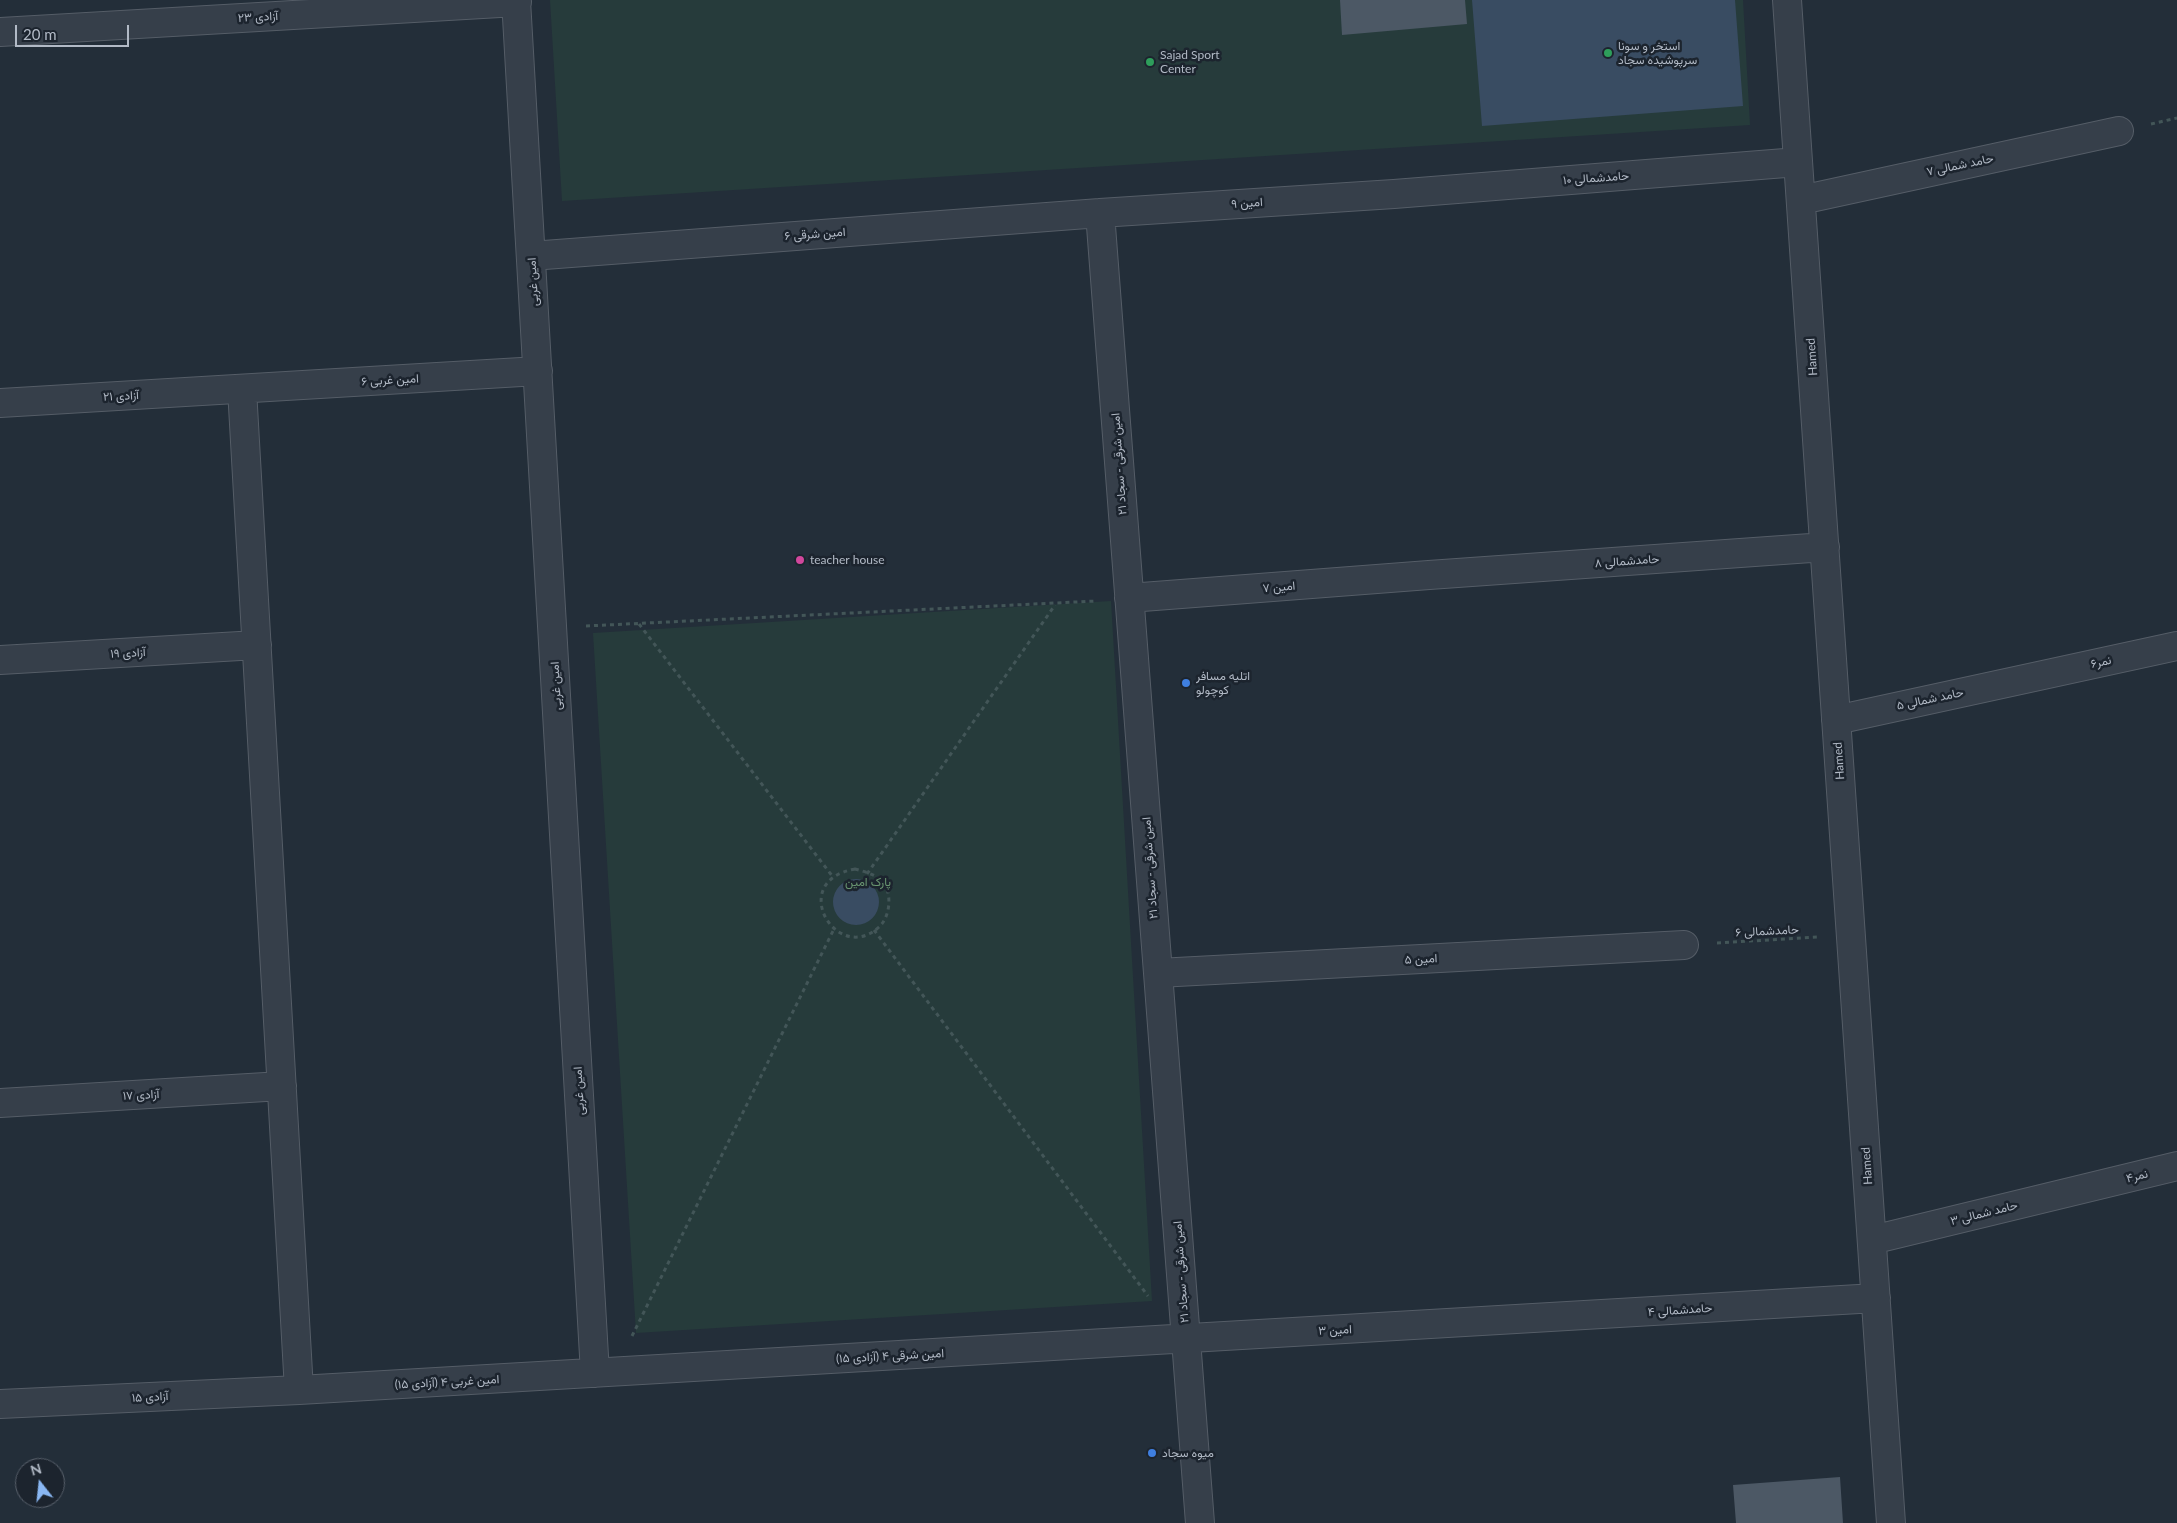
<!DOCTYPE html>
<meta charset="utf-8">
<style>
body{margin:0}
#map{position:relative;width:2177px;height:1523px;overflow:hidden;background:#232e39;font-family:Lato,sans-serif}
canvas{display:block}
.north{position:absolute;left:15px;top:1458px;width:50px;height:50px;box-sizing:border-box;background:#1c242e;border:1px solid #58606b;border-radius:50%;rotate:344deg;font-size:14px;font-weight:700;line-height:20px;text-align:center;color:#b2bac6}
.north::after{content:'';display:block;margin:auto;width:18px;height:22px;background:#89b7f3;clip-path:polygon(50% 0,100% 100%,50% 72%,0 100%)}
.scale{position:absolute;left:15px;top:25px;width:114px;height:22px;box-sizing:border-box;border:2px solid #b2bac6;border-top:0;padding-left:6px;font-size:15px;line-height:18px;white-space:nowrap;color:#b2bac6;-webkit-text-stroke:4px #1c242e;paint-order:stroke}
</style>
<div id="map">
<canvas width="2177" height="1523"></canvas>
<div class="north">N</div>
<div class="scale">20 m</div>
</div>
<script>
const context = document.querySelector('canvas').getContext('2d');
context.lineJoin = 'round';
function paint(path, color) { context.fillStyle = color; context.fill(path, 'evenodd'); }
function strokePath(path, color, width, dash) { context.strokeStyle = color; context.lineWidth = width; context.lineCap = dash ? 'butt' : 'round'; context.setLineDash(dash || []); context.stroke(path); }
function label(font, color, halo, rows, align = 'center') {
  context.font = font + ' Lato,Vazirmatn,sans-serif'; context.lineWidth = 5; context.setLineDash([]); context.textBaseline = 'middle'; context.strokeStyle = halo; context.fillStyle = color; for (const [text, x, y, turn = 0] of rows) {
    context.save(); context.translate(x, y); context.rotate((+turn || 0) * Math.PI / 180); context.textAlign = isNaN(turn) ? turn : align; if (halo) context.strokeText(text, 0, 0); context.fillText(text, 0, 0); context.restore();
  }
}
const green = new Path2D(`
 M550,0h1193l7,125 -1188,76z
 M1111,601l41,700 -516,32 -43,-700z`);
const water = new Path2D(`
 M1472,0h263l8,106 -261,20z
 M833 902a23 23 0 1 1 46 0a23 23 0 1 1-46 0Z`);
const building = new Path2D(`
 M1340,0h125l2,24 -125,11z
 M1840,1477l3,46h-107l-3,-38z`);
const path = new Path2D(`
 M2151,124l26,-6
 M639,624l194,253
 M586,626l510,-25
 M855,869c7,2 19,5 25,10 13,11 11,37 -1,48 -42,39 -93,-46 -24,-58z
 M867,874l188,-269
 M874,930l274,366
 M1717,943l101,-6
 M632,1336l202,-407`);
const minor = new Path2D(`
 M516,0l79,1373
 M1787,0l104,1523
 M0,32l517,-30
 M1801,200l318,-69
 M1100,213l100,1310
 M531,256l569,-43 294,-19 404,-32
 M242,389l57,1001
 M0,403l538,-32
 M1129,598l300,-23 396,-28
 M0,660l257,-15
 M1836,720l341,-74
 M1158,973l526,-28
 M0,1103l282,-17
 M1872,1240l305,-74
 M0,1404l299,-14 1577,-92`);
const markers = [
 [1608,53,5,"#2e9e5b"],
 [1150,62,5,"#2e9e5b"],
 [800,560,5,"#d1479c"],
 [1186,683,5,"#3f7fe0"],
 [1152,1453,5,"#3f7fe0"]
];
const streetNames = [
 ["آزادی ۲۳",258,17,-3],
 ["حامد شمالی ۷",1960,165,-12],
 ["حامدشمالی ۱۰",1596,178,-4],
 ["امین ۹",1247,203,-4],
 ["امین شرقی ۶",815,234,-4],
 ["امین غربی",533,282,-93],
 ["Hamed",1812,357,-94],
 ["امین غربی ۶",390,380,-3],
 ["آزادی ۲۱",121,396,-3],
 ["امین شرقی - سجاد ۲۱",1119,464,-94],
 ["حامدشمالی ۸",1627,561,-4],
 ["امین ۷",1279,587,-5],
 ["۱۹ آزادی",128,653,-3],
 ["نمر۶",2101,662,-12],
 ["امین غربی",556,686,-93],
 ["حامد شمالی ۵",1930,699,-12],
 ["Hamed",1839,761,-94],
 ["امین شرقی - سجاد ۲۱",1150,868,-94],
 ["حامدشمالی ۶",1767,931,-3],
 ["امین ۵",1421,959,-3],
 ["امین غربی",579,1091,-93],
 ["۱۷ آزادی",141,1095,-3],
 ["Hamed",1867,1166,-94],
 ["نمر۴",2137,1176,-14],
 ["حامد شمالی ۳",1984,1213,-14],
 ["امین شرقی - سجاد ۲۱",1181,1272,-94],
 ["حامدشمالی ۴",1680,1310,-4],
 ["امین ۳",1335,1330,-3],
 ["امین شرقی ۴ (آزادی ۱۵)",890,1356,-3],
 ["امین غربی ۴ (آزادی ۱۵)",447,1382,-3],
 ["۱۵ آزادی",150,1397,-3]
];
const poiNames = [
 ["استخر و سونا",1618,46],
 ["سرپوشیده سجاد",1618,60],
 ["Sajad Sport",1160,55],
 ["Center",1160,69],
 ["teacher house",810,560],
 ["اتليه مسافر",1196,676],
 ["كوچولو",1196,690],
 ["میوه سجاد",1162,1453]
];
const parkNames = [
 ["پارک امین",868,882]
];
paint(green, '#263b3b');
paint(water, '#394c62');
paint(building, '#4c5865');
strokePath(minor, '#555d67', 30);
strokePath(path, '#435658', 3, [4, 4]);
strokePath(minor, '#363f4a', 28);
for (const [x, y, r, color] of markers) { const dot = new Path2D(); dot.arc(x, y, r, 0, 2 * Math.PI); context.fillStyle = color; context.fill(dot); strokePath(dot, '#1c242e', 2); }
label('12px', '#b2bac6', '#1c242e', streetNames);
label('12px', '#b2bac6', '#1c242e', poiNames, 'left');
label('12px', '#6a9671', '#1c242e', parkNames);
</script>
